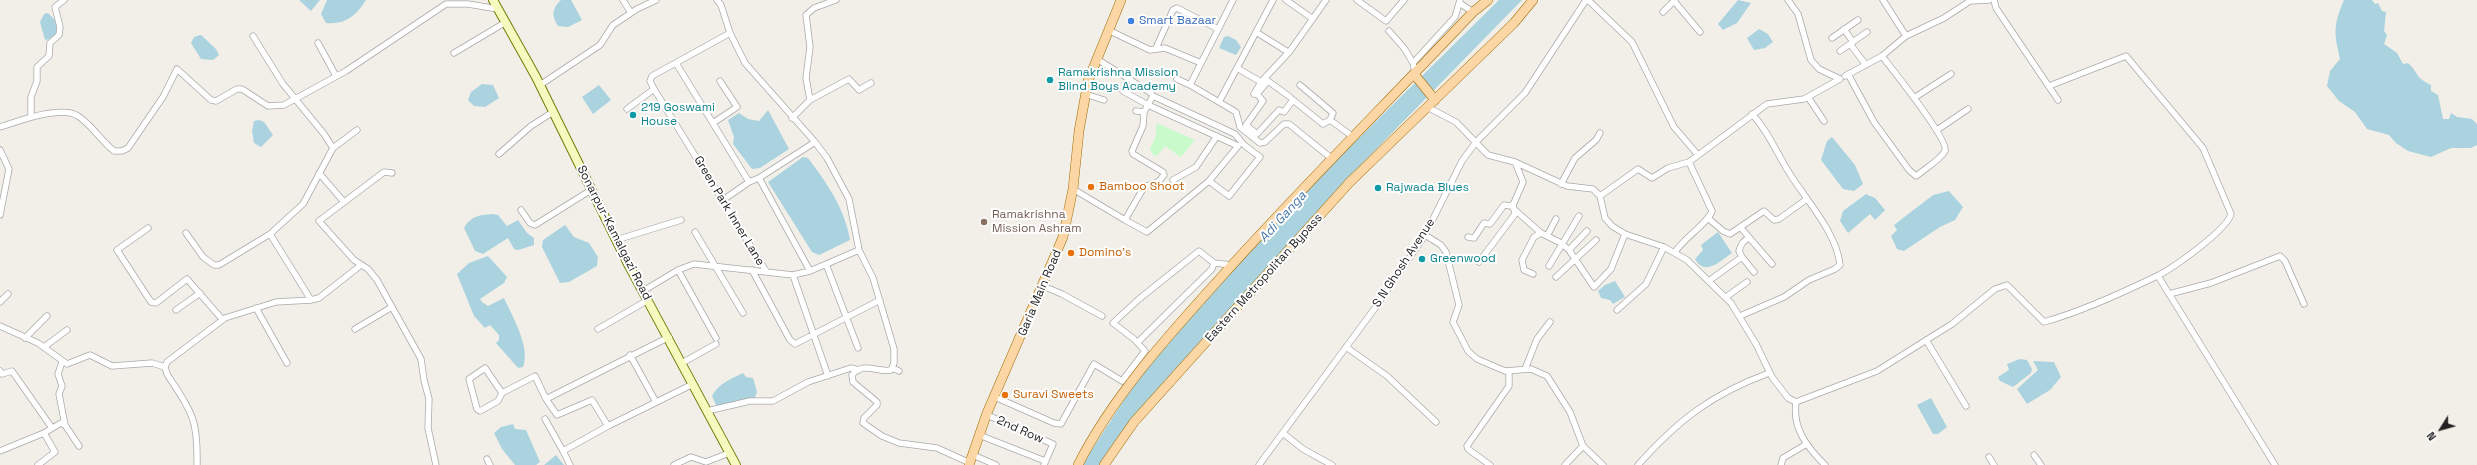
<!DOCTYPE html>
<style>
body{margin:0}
#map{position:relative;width:2477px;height:465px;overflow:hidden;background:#f2efe9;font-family:"Space Grotesk",sans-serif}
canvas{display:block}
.north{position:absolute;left:2421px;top:409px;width:40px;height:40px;-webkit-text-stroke:3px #fff;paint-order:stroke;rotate:233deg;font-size:11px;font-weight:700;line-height:16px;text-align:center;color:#222}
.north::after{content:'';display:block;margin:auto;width:14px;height:18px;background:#222;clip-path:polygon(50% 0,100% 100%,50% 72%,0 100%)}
</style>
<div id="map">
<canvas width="2477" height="465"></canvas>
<div class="north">N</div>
</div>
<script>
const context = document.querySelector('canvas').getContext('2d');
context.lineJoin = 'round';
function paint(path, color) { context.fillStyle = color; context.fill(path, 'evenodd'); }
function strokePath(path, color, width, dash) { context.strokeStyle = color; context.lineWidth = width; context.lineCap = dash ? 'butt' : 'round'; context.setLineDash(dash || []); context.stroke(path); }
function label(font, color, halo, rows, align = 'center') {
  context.font = font + ' "Space Grotesk",sans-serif'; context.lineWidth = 4; context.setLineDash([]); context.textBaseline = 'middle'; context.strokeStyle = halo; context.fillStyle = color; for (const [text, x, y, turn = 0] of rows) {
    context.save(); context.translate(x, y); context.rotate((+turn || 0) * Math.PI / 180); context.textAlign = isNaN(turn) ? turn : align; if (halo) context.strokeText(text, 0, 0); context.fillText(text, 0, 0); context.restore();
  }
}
const park = new Path2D(`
 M1156,124l5,1 34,15 -14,17 -16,-11 -8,10 -4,-1 -3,-6 6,-13z`);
const water = new Path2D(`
 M299,0h21l-9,11z
 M327,0h39c-10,16 -21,25 -40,23l-5,-9z
 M571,0l11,20 -14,7 -10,-1c-7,-10 -6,-18 3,-26z
 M1499,0h23l-169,173 -210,234 -44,58h-17l53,-82 69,-81 86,-96z
 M1738,0l13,3 -14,20 -14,7 -5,-6z
 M2344,0h28l3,4 3,-1 4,8 4,1 -2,19 3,4 -3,9 13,9 6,11 5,-1c12,11 5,13 23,22v6l7,4 5,24h6l2,-6 6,4 15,2 5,5v21l-6,3h-20l-20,9 -23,-6 -12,-8 -7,-8 -22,-6 -12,-17 -16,-11 -12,-15 3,-15 10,-12c-6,-26 -7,-33 4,-59z
 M48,13l7,7 3,17 -13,3 -5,-18 4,-8z
 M1759,29l9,5 5,8 -8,6 -11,2 -7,-12z
 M201,35l15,14 3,6 -6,5 -12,-1 -10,-16 3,-6z
 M1228,36l8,4 5,7 -5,8 -17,-7 5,-11z
 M482,84l11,1 6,13 -14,9 -11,-1 -6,-6 3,-8z
 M599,85l12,15 -18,14 -11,-17z
 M768,110l21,39 -29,19 -8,1 -19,-25 1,-7 -6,-17 11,-7 9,6 11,2z
 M259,120l5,2 9,13 -12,12 -7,-4 -2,-12 2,-10z
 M1832,137l23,28 8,19 -9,7 -11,-2 -22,-29 6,-19z
 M803,157l5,1c19,25 37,51 42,82l-31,15 -7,-3 -44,-70z
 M1949,191l14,16 -8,13 -15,7 -36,24 -7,-2 -6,-13 6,-6 -3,-5 39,-30z
 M1866,194l9,4 10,12 -10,10 -5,-6 -22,19 -8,-12 3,-10z
 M492,214l6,1 9,11 11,-6 9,13 7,5v7l-16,5 -4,-1 -6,-11 -25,16 -8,-3 -11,-23c7,-12 15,-13 28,-14z
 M565,225l9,12 15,6 9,14 -1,9 -28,16 -9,1 -18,-36 1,-7z
 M1718,232l14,21c-12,8 -27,24 -37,6l8,-9 -2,-5z
 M488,256l19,21 -3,6 -24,16 2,3 6,4 16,-8c8,18 27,49 19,69l-5,1 -22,-25 3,-3v-5l-9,-10 -5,3 -11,-12 -17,-42 12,-11z
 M1615,281l10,16 -12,7 -3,-4 -9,-2 -3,-7 7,-6z
 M2020,359l7,1 5,9 -1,4 -18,14 -13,-6 -2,-4 11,-7 -2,-6z
 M2033,361l21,1 7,15 -11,13 -23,14 -10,-15 21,-19z
 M743,373l3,4 7,1 4,14 -3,8 -37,7 -5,-11c7,-13 19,-17 31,-23z
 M1931,398l16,29 -9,7h-5l-16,-29z
 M513,424l2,5 11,1 14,32 -4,3h-21l-13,-16 -8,-16 7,-6z
 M556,455l8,10h-20z`);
const minor = new Path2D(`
 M623,0l8,13
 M717,0l4,5 9,28 15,30 70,79 12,16 22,41 10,51 14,28 21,71v14l-3,7c-13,3 -28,-9 -39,5l1,7 24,20v3l-13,13 -1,5 19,13 17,7 38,5 33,15
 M1233,0l-43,85 29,17 54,-102
 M1286,0l27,19
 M1357,0l29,21 18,-21
 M1588,0l44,42 42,85 24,28
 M1883,0l23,36
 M1994,0l2,8 62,92
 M1674,1l26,31
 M1461,4l12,8
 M1663,12l12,-12
 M1844,29l9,13
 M1108,30l42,20 15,-2 36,15
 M1389,31l15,17 9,15
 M1256,32l32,20
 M1832,38l26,-18
 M318,43l18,33
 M1850,44l16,21
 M1156,48l17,-38 4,-2 41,21
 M1840,51l27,-19
 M454,53l52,-31
 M1097,59l54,34
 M676,63l73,119
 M1237,68l24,14 -7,12
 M1415,73l-2,-10 42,-46 5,-17
 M1848,74l26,48 35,48 7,6 3,-2c7,-6 22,-15 26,-23 4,-11 -53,-82 -63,-95
 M1845,76l37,-20 24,-20 38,-18 26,-17 19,-1
 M1177,79l13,6
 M1261,82l29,-31 36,-51
 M540,85l60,-40 13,-20 24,-16 19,-9
 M1300,85l33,28 -3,7
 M654,89l-4,-8 2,-5 78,-43
 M1123,91l25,14 90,41 -29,35
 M1085,94l19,6
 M1290,97l-22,-16 -11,13 6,7 -17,24 11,9 22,-24 5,2 9,-12 30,24 7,-4 22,16
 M1808,97l16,24
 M1914,98l37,-24
 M810,100l39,-21 10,11 12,-7
 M1219,102l17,10 4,15 20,16 5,-1 19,-18h5l42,34
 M1429,108l27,14 32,33 27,7 52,24 26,3 7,7 5,22 7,8 13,8 39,13 23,13 44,43 25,41 16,33 16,21 8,4 81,-31 75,-47 43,-35 12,-4 37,37c36,-10 80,-30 113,-46 16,-8 70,-46 74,-62l-28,-66 -77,-92 -77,30
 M627,109l27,-20 112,182
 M1136,111l8,1 9,-16 82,38 9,11 16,12 -31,39 -20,-15 -62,51 -22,-12 19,-33 14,-5 6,-7 -1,-3 -30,-18 -1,-3 11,-25 1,-14
 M31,117v-20l6,-16v-14l12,-11 1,-13 9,-8 1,-8 -5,-20 9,-7
 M792,118l18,-18 -4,-22 4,-31 -4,-32 8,-7 22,-8
 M713,123l24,-16 -17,-26
 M0,127c19,-6 61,-22 78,-11 14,9 23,25 36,35h8l6,-3 35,-51 14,-28 34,31 5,1 21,-12h5l26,17 16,-1 62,-34 100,-67h22l30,5
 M1937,130l31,-21
 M333,148l24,-18
 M0,150l9,19 -9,46
 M499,154l32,-28 22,-14
 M1689,162l78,-58 37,-5 36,-20 -21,-10 -8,-9 -13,-46 -10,-14
 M319,173l25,29
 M392,173l-8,-1 -65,49 35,39 14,9 9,11 44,79 3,21 5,19 -1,29 8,37
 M759,178l56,-36
 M1173,180l23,-13 21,-31
 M1561,184l14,-26 21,-18 4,-7
 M1073,189l52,31
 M1600,196l38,-27 14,9 16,-10 21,-6 23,49c-5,13 -27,26 -37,41
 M723,200l26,-18 10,-4 51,93
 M521,210l9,13 5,2 56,-35
 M1515,210l26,23
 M1708,218l15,13 7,3 34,-23 10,9 5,-1 28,-20
 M148,228l-31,22 34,52 5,1 31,-24 35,40
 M1741,228l31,36
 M695,232l48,81
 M186,233l17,24 11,8h5l51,-31 33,-30 30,-56 -9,-14 -41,-50 -30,-48
 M270,234l41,66
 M1425,235l16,10 5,7 13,53 -6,17 15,29 9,8 28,12 26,-2 16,7 23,36 13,34 20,19
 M1547,236l9,-17
 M1468,237l6,1 10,-15 6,1 14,-19 7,1 3,-3 9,-21 -8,-20
 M616,240l65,-20
 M1569,250l18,-19
 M1742,257l12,15
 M1479,262l36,-48 -2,-9
 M1214,263l18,2
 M826,264l32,84
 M1549,266l30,-50
 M678,270l38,68
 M752,270l38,70 5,4 85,-44
 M1533,274l-9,-4 -2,-10 12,-23 7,-4 20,10 8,7 25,37 17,-18 14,-35
 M793,275l35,101
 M2158,276l117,189
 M1556,277l40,-37
 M1710,280l32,-23 -3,-6c2,-7 4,-10 10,-13
 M1043,286l19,8 40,22
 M643,291l35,-21 16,-6 99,11 17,-4 49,-21
 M2169,294l42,-11 69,-27 5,5 19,43
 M1726,297l21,-15
 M0,302l8,-8
 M256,308l31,55
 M176,310l24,-17
 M1617,310l29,-26 18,-37
 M1740,316l44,-19 25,-17 26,-11 5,-4c-3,-32 -34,-65 -50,-91 -13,-20 -21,-42 -38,-60
 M0,326l38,17 29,21 23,-9 22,11 40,-3 13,4
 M355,329l37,-22
 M598,329l50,-29
 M25,338l22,-22
 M1926,340l40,66
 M44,347l23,-17
 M1346,347l41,29 49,46
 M630,355l26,47
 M62,362l-4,12 4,12 -3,8 6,31
 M682,363l34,-19
 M892,368l7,3
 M1525,369l12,-30 13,-17
 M0,371l2,3 10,-3 40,57
 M502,393l-17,-25 -16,11 8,30 3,2 18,-10 4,-8 33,-17 11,23 123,-62
 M995,397l59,26 7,1 33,-60 28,17 23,-30 -11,-12 -21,-16 26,-24 60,-48 15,12 -2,6 -74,73
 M546,399l11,16 35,-15 16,26
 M1796,402c-4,27 12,46 29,63
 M707,411l43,-10h23l35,-19 43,-14 8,2
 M987,415l66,29 -9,21
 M545,419l18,32
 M1284,434l19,15 29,16
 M979,435l66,26
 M0,451l44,-18 17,-10 4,2 14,21
 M973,455l23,10
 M2034,455l7,10
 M1989,457l5,8
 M487,459l3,6
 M38,465l17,-13 -11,-19
 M197,465c1,-47 -5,-52 -30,-91l-2,-7 2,-5 58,-44 51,-16 35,-2 8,-2 42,-33
 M570,465l-7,-14 45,-25 85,-42
 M674,465l17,-8 15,5 23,-9
 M1259,465l116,-157 50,-73 37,-74 14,-19 49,-49 61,-93
 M1490,465l-22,-16 -1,-3 42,-60v-15
 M1565,465l18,-19
 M1638,465c40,-45 74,-71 131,-92
 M1781,465l2,-7 22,-13`);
const secondary = new Path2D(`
 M493,0l43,77 93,189 107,199`);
const primary = new Path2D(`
 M1414,74l21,26
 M969,465l18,-52 76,-176 10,-48 6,-58 9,-50 33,-81
 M1078,465c36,-71 92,-131 145,-190 81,-90 167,-175 250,-263l15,-12
 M1104,465l30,-43 215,-239 165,-160 19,-23`);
const markers = [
 [1131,21,4,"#3f7fe0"],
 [1050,80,4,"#0f9aa8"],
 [633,115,4,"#0f9aa8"],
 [1091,187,4,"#e8710a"],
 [1378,188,4,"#0f9aa8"],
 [984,222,4,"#8d6e63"],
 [1071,253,4,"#e8710a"],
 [1422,259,4,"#0f9aa8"],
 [1005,395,4,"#e8710a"]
];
const shopNames = [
 ["Smart Bazaar",1139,21]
];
const cultureNames = [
 ["Ramakrishna Mission",1058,73],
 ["Blind Boys Academy",1058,87],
 ["219 Goswami",641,108],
 ["House",641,122],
 ["Rajwada Blues",1386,188],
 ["Greenwood",1430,259]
];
const foodNames = [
 ["Bamboo Shoot",1099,187],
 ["Domino's",1079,253],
 ["Suravi Sweets",1013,395]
];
const streetNames = [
 ["Green Park Inner Lane",729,211,59],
 ["Sonarpur-Kamalgazi Road",614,233,63],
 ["S N Ghosh Avenue",1404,263,-57],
 ["Eastern Metropolitan Bypass",1264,278,-48],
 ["Garia Main Road",1040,293,-67],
 ["2nd Row",1020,430,24]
];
const educationNames = [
 ["Ramakrishna",992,215],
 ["Mission Ashram",992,229]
];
const waterNames = [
 ["Adi Ganga",1283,217,-48]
];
paint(park, '#c8facc');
paint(water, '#aad3df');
strokePath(minor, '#a9a9a9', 7);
strokePath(secondary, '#707d05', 10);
strokePath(primary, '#a06b00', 10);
strokePath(minor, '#fff', 5.5);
strokePath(secondary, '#f7fabf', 8);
strokePath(primary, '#fcd6a4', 9);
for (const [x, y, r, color] of markers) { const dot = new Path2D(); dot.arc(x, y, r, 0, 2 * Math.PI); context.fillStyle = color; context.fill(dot); strokePath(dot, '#fff', 1.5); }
label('12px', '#366cbe', '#fff', shopNames, 'left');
label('12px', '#0d838f', '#fff', cultureNames, 'left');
label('12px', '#c56008', '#fff', foodNames, 'left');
label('12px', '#222', '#fff', streetNames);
label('12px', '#785e54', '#fff', educationNames, 'left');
label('italic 13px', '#4a7aab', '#fff', waterNames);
</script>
